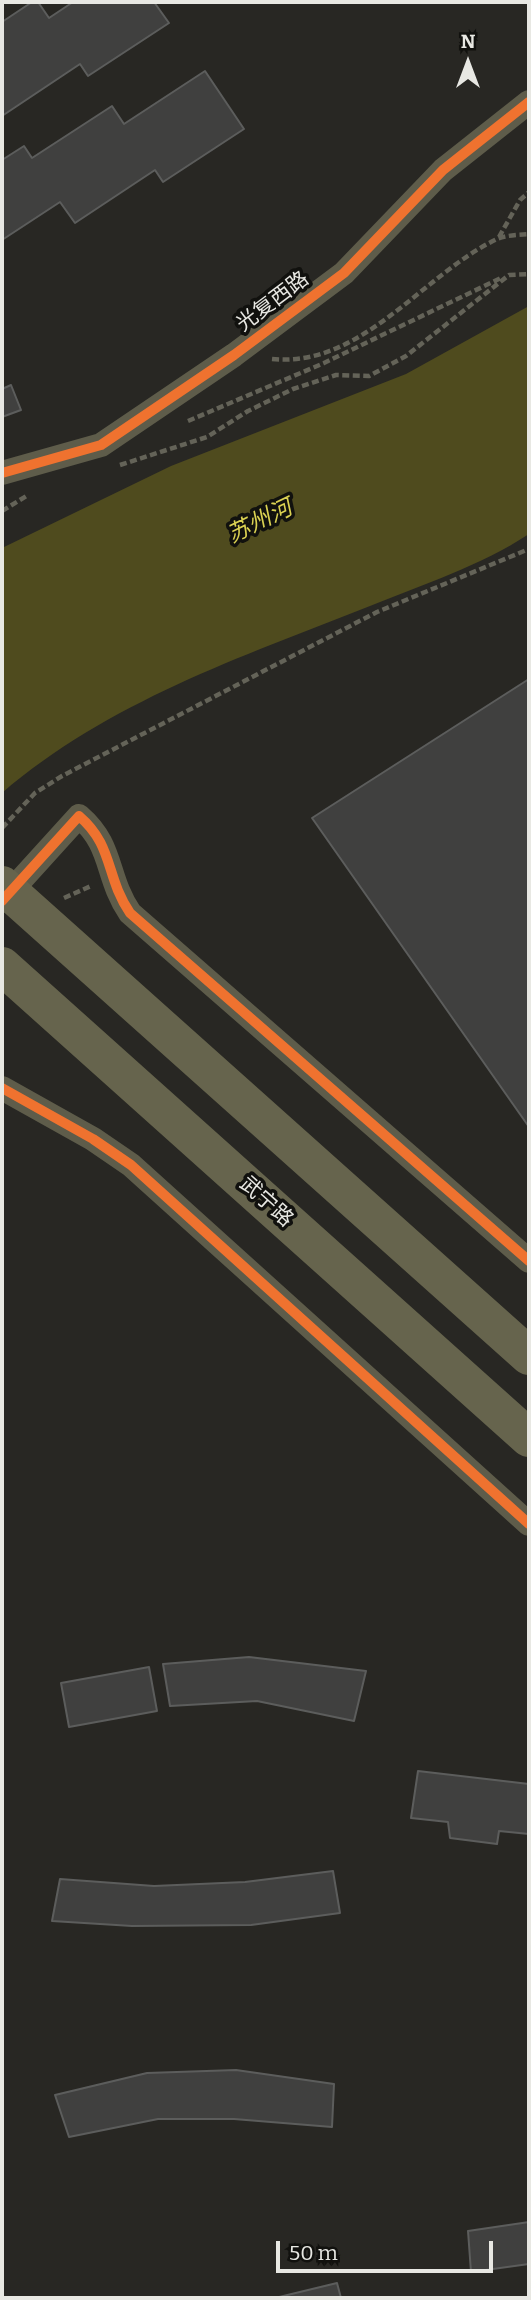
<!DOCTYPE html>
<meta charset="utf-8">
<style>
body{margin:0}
#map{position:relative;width:531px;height:2300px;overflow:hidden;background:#282723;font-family:Bitter,serif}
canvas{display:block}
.frame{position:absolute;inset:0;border:4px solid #e8e8e3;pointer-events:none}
.north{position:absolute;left:433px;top:28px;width:70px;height:70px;-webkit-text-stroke:5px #11110e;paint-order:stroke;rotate:0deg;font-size:19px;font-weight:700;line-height:28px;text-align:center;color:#e8e8e3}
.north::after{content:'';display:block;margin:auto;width:24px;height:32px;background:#e8e8e3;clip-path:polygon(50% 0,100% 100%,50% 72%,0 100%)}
.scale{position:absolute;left:276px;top:2241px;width:217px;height:32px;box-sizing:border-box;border:4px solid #e8e8e3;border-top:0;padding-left:9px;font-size:21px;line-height:24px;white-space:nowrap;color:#e8e8e3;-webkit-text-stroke:5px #11110e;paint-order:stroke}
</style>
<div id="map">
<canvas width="531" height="2300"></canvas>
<div class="frame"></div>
<div class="north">N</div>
<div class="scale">50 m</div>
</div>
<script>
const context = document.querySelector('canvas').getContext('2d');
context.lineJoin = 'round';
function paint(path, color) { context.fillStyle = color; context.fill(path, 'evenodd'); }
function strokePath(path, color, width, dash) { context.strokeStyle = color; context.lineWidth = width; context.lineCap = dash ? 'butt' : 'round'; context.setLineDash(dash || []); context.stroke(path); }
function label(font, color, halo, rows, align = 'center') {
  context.font = font + ' Bitter,"Noto Sans SC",serif'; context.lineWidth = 7; context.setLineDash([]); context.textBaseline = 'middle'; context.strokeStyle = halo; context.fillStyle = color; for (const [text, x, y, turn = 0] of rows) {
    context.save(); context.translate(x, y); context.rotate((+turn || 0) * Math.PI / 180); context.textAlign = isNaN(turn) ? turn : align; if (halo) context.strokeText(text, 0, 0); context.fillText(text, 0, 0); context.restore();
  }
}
const water = new Path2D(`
 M529,306v228c-49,32 -105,50 -159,72 -129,51 -262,96 -368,187v-245l169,-82 235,-92z`);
const building = new Path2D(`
 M32,2h6l11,16 24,-16h81l15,21 -81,53 -8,-12 -78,52v-94z
 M205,71l39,58 -81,53 -8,-12 -80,53 -15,-21 -58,38v-80l22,-14 8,12 80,-52 12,18z
 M11,385l10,25 -19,7v-28z
 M529,679v448l-217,-309z
 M249,1657l117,14 -12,50 -97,-20 -87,5 -7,-42z
 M149,1667l8,44 -88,16 -8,-44z
 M418,1771l111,13v50l-30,-3 -2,13 -47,-6 -2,-16 -37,-4z
 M333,1871l7,42 -89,12 -119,1 -80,-5 8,-42 94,7 91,-4z
 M236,2070l98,14 -2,43 -98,-8h-76l-89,18 -14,-42 92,-22z
 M529,2222v42l-58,8 -3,-41z
 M337,2283l4,15h-66z`);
const path = new Path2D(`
 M499,237l21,-37 9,-8
 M272,359c90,9 151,-85 225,-120 9,-4 22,-4 32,-5
 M188,421l136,-58 177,-85
 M120,465l87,-28 41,-26 45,-22 43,-14 33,1 37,-20 103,-81 20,-1
 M2,511l26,-16
 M2,828l33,-35 27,-17 315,-164 152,-63
 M64,898l27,-12`);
const street = new Path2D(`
 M2,473l99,-28 133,-90 110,-82 99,-103 86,-68
 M2,901l77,-85c35,30 26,60 51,97l399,348
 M2,1088l91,51 38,26 398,359`);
const primary = new Path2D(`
 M2,966l527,472`);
const primaryBridge = new Path2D(`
 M2,885l527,471`);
const cycleway = new Path2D(`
 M2,473l99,-28 133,-90 110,-82 99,-103 86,-68
 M2,901l77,-85c35,30 26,60 51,97l399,348
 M2,1088l91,51 38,26 398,359`);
const streetNames = [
 ["光复西路",273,302,-37],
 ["武宁路",266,1202,42]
];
const waterNames = [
 ["苏州河",260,522,-26]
];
paint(water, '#4f4b1e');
paint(building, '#40403f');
strokePath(building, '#5c5d5c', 2);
strokePath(path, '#646358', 4.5, [7, 3.5]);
strokePath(street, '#5e5c4a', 24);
strokePath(primary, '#66644d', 38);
strokePath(primaryBridge, '#66644d', 38);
strokePath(cycleway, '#ef722f', 10);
label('21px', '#e8e8e3', '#11110e', streetNames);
label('italic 23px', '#dbd252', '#11110e', waterNames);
</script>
